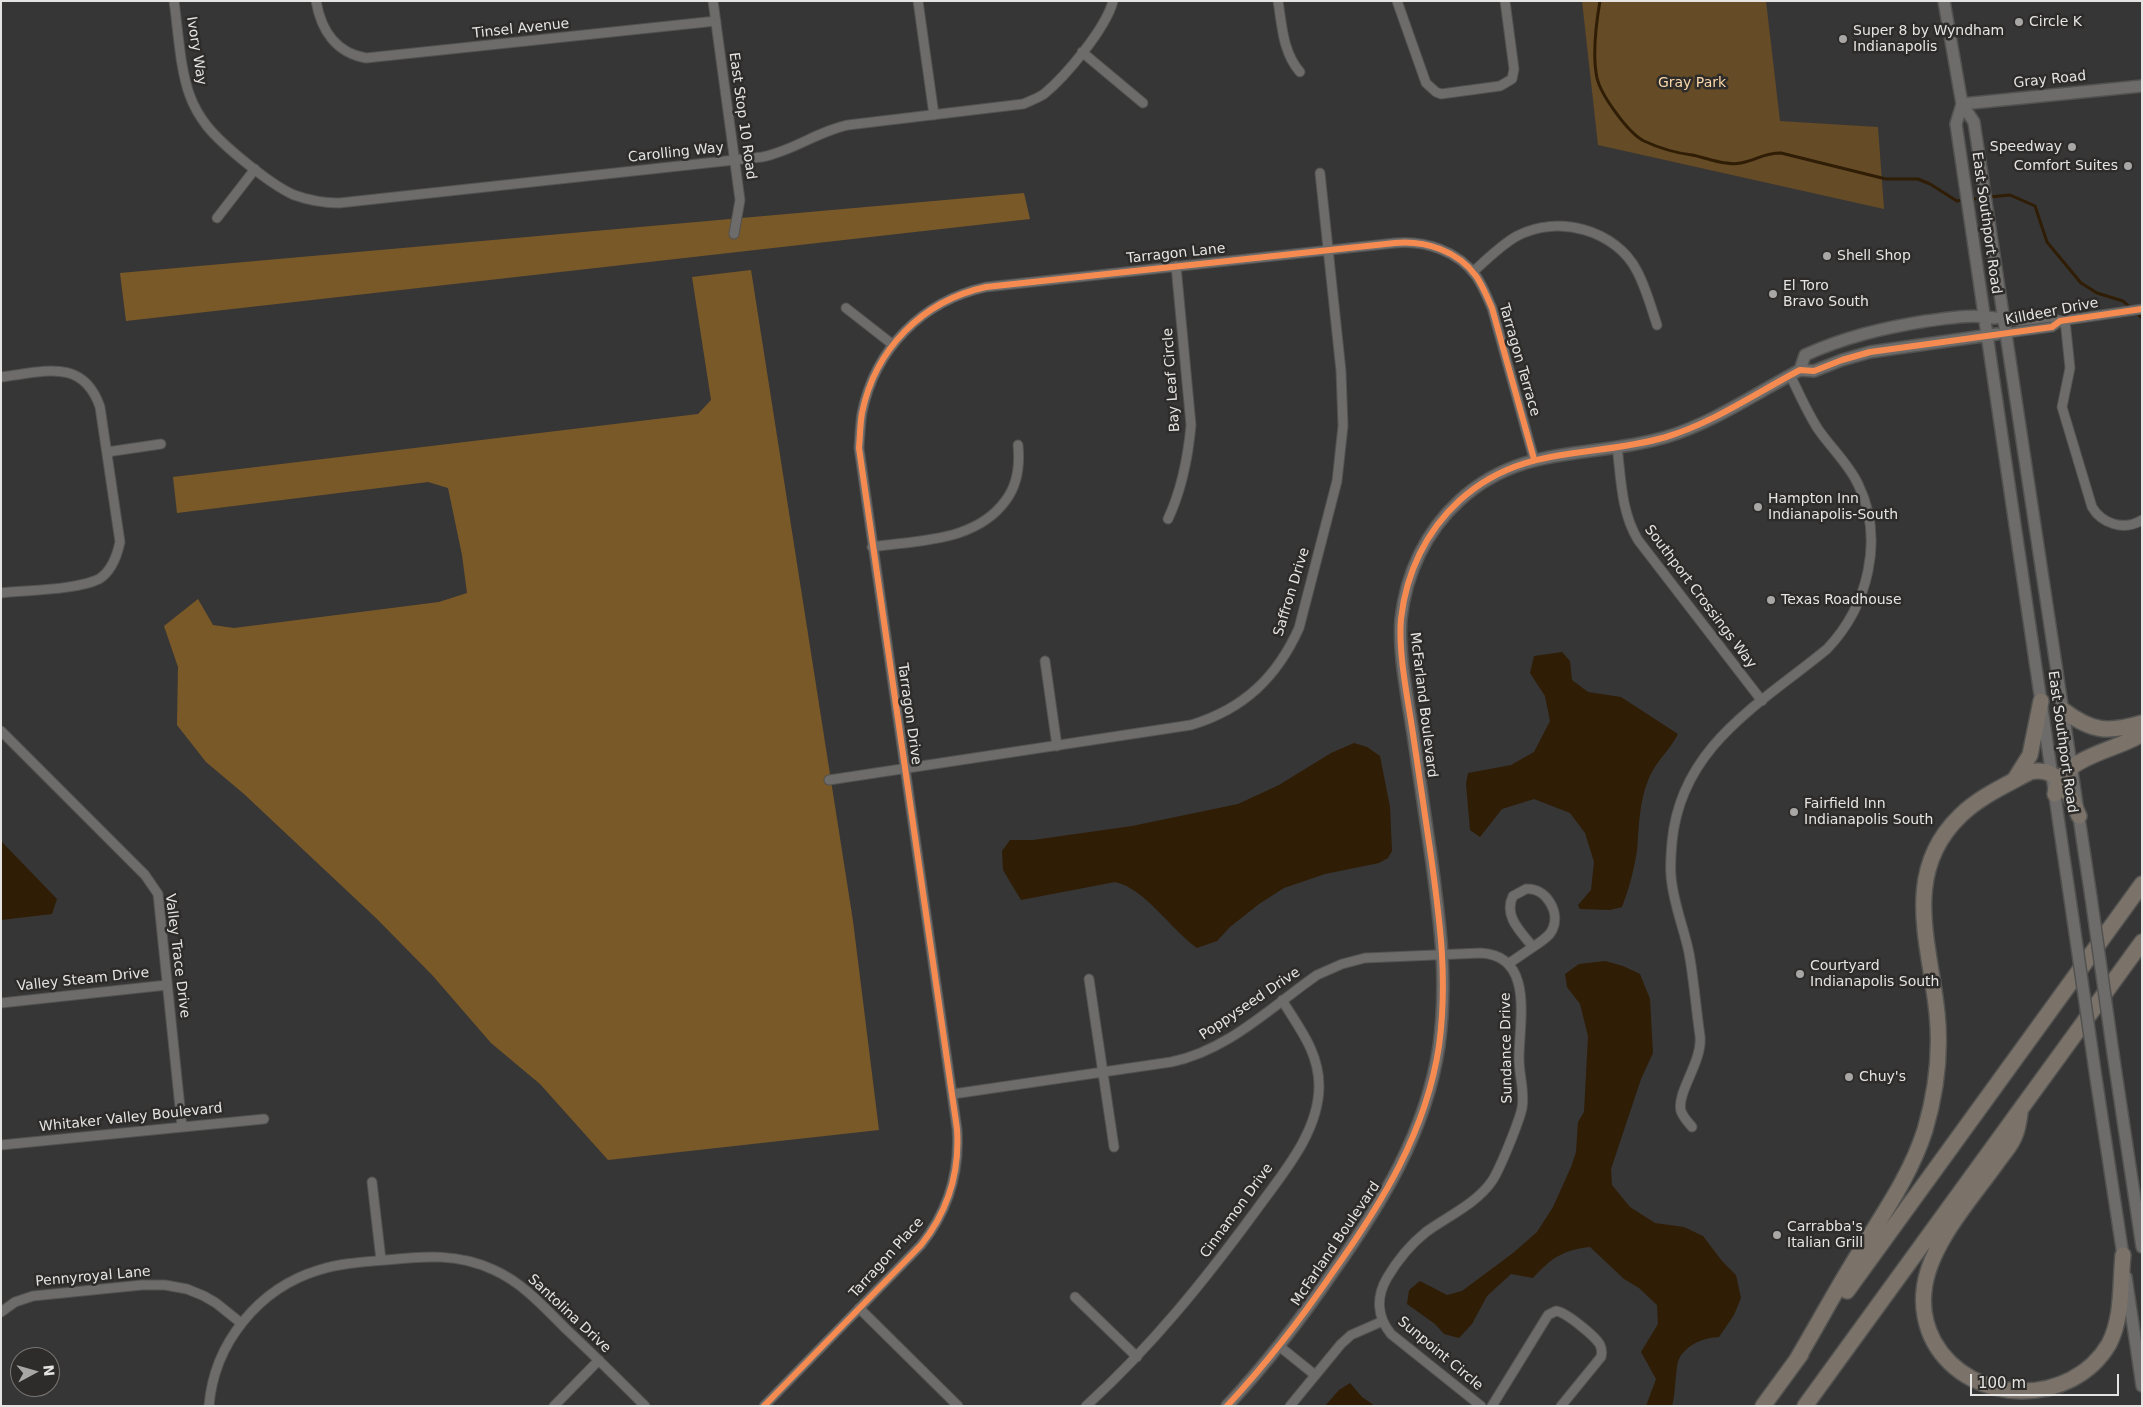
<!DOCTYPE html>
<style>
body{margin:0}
#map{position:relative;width:2143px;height:1407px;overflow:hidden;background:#373636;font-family:"DejaVu Sans",sans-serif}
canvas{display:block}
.frame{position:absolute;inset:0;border:2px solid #e5e4e2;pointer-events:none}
.north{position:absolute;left:10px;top:1347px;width:50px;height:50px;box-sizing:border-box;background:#2e2c2a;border:1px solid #777674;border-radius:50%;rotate:84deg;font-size:14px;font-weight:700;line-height:20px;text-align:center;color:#e5e4e2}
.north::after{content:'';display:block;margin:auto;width:18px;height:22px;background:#a8a7a6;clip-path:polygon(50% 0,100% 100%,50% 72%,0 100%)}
.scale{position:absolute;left:1970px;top:1374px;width:149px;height:22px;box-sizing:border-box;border:2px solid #e5e4e2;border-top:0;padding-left:6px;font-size:15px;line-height:18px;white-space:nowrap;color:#e5e4e2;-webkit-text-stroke:4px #2e2c2a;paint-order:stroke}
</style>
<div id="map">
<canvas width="2143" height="1407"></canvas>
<div class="frame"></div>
<div class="north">N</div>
<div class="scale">100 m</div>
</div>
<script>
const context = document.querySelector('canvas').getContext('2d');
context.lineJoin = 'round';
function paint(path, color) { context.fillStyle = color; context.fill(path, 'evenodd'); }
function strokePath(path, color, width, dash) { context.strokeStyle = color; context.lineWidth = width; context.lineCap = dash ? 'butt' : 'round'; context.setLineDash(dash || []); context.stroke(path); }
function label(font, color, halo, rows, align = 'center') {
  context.font = font + ' "DejaVu Sans",sans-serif'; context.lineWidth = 5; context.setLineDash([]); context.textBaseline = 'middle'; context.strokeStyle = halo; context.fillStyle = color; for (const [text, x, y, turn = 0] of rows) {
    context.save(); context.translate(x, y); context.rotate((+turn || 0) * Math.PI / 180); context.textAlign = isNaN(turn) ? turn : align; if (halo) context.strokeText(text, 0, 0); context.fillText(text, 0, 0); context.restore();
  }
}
const green = new Path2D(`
 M1582,1h184l14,120 98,6 6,82 -286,-64z`);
const forest = new Path2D(`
 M1024,193l6,26 -904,102 -6,-48z
 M751,270l102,651 26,209 -271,30 -68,-76 -49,-41 -58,-67 -56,-57 -133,-125 -38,-32 -29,-37 1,-58 -14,-41 34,-27 15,26 21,3 205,-26 28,-9 -5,-38 -14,-67 -20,-6 -251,31 -4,-36 525,-63 13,-14 -19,-123z`);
const water = new Path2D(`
 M1562,652l8,9 2,19 16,12 33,5 57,37c-8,16 -22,27 -29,44 -10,23 -10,49 -12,73 -3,19 -8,38 -15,56l-12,3 -30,-1 -2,-4 13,-15 3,-28 -9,-29 -15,-20 -36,-14 -32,10 -22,28 -10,-7 -4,-46 2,-11 43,-8 23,-13 16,-31 -5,-25 -15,-23 4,-17z
 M1354,743l13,4 13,9 10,51 2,44 -4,7 -9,5 -54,11 -41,14 -25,16 -29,23 -13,14 -20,7c-26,-18 -51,-59 -82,-66l-94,18 -18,-30 -1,-19 8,-11h23l99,-14 106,-22 41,-19 52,-32z
 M1,841l56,58 -5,15 -51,6z
 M1605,961l18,5 17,8 10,25 3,54 -12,26 -30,90 1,16 18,22 25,16 29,4 19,9 19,25 14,14 5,23 -7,17 -15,22c-16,1 -32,7 -40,22 -4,9 -3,35 -7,47h-26l10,-27 -15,-27 17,-28 -1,-19 -18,-17 -15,-9 -34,-32c-27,3 -39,11 -57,31l-22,-4 -24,22 -15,28 -13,14 -15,-4 -9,-10 -28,-20 2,-14 11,-9 27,14 15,-4 51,-38 24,-21 16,-25 18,-40 5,-15 2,-30 6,-10 4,-76 -8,-32 -13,-17 -2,-13 14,-10z
 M1350,1383l12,14 13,9h-50l14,-16z`);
const stream = new Path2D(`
 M1600,1c-4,23 -8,53 -3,77 4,17 31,55 47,63 15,7 32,12 48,14 16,3 33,11 49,8 16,-3 22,-10 40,-10l105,26h32l12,5 27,17 26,-3
 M1989,197l21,-2 25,11 12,36 34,41 16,10 26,8 19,17`);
const street = new Path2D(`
 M174,1c4,28 6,69 16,95 4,11 10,21 17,30 16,20 64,59 87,69 14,5 30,8 45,8l423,-46c31,-6 56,-26 86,-32l175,-21c7,-3 15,-6 21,-10 22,-18 62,-66 69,-93
 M316,1c5,29 20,52 50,57l350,-37
 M713,1l27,199 -6,34
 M918,1l16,114
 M1278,1c4,25 5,52 22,71
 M1397,1l29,82 10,9 5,2 59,-8 12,-7 2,-10 -9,-68
 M1082,52l61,51
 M217,218l38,-49
 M1473,272c14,-13 28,-27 44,-36 41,-22 99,-6 120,35 9,17 14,36 20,54
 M846,308l46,36
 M1999,319l21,2 31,-4 9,4
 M2065,320l5,48 -8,39 30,100c10,17 32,24 50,13
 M2000,334l52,-7 8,-6 82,-12
 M1,377c42,-5 82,-20 99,30l20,135c-3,14 -8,29 -21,37 -22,11 -72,11 -98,14
 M1617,446c4,32 4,66 21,94l124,161
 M107,452l54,-8
 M1168,519c14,-30 20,-61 23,-94l-15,-159
 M872,547c47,-7 104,-5 134,-47 12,-16 14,-35 12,-55
 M1045,661l12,85
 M1,731l144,144 13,19 24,233
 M829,780l362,-55c53,-16 86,-48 108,-97l38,-147 6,-55 -2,-55 -21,-198
 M1526,889c19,-2 34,22 27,39 -3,9 -13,14 -20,19 -12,-15 -30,-31 -20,-51z
 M1508,964l25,-17
 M1089,979l25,168
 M1,1003l166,-18
 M953,1094l218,-32c56,-11 100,-55 146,-87l25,-11 23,-6 116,-5c54,3 38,69 38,106 0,16 6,33 3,49 -3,14 -22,61 -30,73 -16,23 -44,35 -66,51 -15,12 -29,29 -39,46 -11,19 -10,39 4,56l90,72
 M1692,1127c-4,-5 -9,-10 -11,-16 -5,-18 22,-50 19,-75 -4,-27 -6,-56 -11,-83 -5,-25 -16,-50 -18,-77 -1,-11 0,-22 1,-34 9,-96 87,-137 155,-193 41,-43 58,-110 31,-165 -10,-21 -27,-36 -40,-55 -11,-17 -19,-36 -28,-54
 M1,1145l263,-26
 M372,1182l9,78
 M1075,1297l62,60
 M859,1308l99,98
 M1,1312l14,-10 18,-6 109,-11h23l22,4 17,7 12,7 25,20
 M1279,1346l36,29
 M209,1406c5,-63 50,-118 110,-136 22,-7 45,-8 67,-10 38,-4 72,-7 108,10 29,13 50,37 72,59 27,25 53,51 79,77
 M554,1406l45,-46
 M764,1406l157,-161c27,-34 39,-73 36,-116l-98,-681c1,-12 1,-23 3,-35 13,-64 60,-112 124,-126l409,-44c30,-3 63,8 81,33 7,10 11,21 16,32l42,151
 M1086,1406c65,-59 119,-126 171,-197 26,-36 62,-77 62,-123 0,-34 -20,-58 -37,-86
 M1290,1406l51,-62 10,-9 32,-14
 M1492,1406l56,-91 8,-4c10,1 40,26 44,34 2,4 2,8 1,12l-40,49`);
const secondary = new Path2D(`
 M1944,1l18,103 -6,20 117,795
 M1962,104l12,18 117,775
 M1962,104l180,-18
 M1800,370l5,-15c40,-18 78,-27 121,-34 25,-3 44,-7 69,-3
 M2113,1053l29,194
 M2096,1078l28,184
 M2126,1277l16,109
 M1227,1406c39,-42 74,-87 106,-134 49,-69 93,-140 106,-226 9,-67 1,-124 -8,-190 -6,-41 -12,-81 -18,-122 -5,-34 -15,-81 -12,-115 5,-46 25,-88 59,-119 63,-57 131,-41 206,-63 47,-14 90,-44 134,-67l14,1 28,-11 28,-8 127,-18`);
const highway = new Path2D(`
 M2063,710c29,22 45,23 79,13
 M2015,779l15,-24 11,-54
 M2055,794c6,-38 59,-42 87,-60
 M2020,1113c-1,7 -2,16 -5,22 -3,10 -13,20 -19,29 -25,35 -68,82 -72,127 -2,17 2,36 10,51 37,65 138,65 175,2 14,-27 11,-60 14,-89
 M1847,1291l295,-407
 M1796,1361c22,-37 42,-75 65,-111 24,-39 50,-76 64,-120 11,-37 16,-78 12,-117 -7,-69 -36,-140 23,-197 19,-19 46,-31 70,-44 30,-7 39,22 49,44
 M1763,1406l38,-52
 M1805,1406l337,-464`);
const secondaryBridge = new Path2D(`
 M2091,897l22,156
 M2073,919l23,159`);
const cycleway = new Path2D(`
 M764,1406l157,-161c27,-34 39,-73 36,-116l-98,-681c1,-12 1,-23 3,-35 13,-64 60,-112 124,-126l409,-44c30,-3 63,8 81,33 7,10 11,21 16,32l42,151
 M1227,1406c39,-42 74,-87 106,-134 49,-69 93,-140 106,-226 9,-67 1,-124 -8,-190 -6,-41 -12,-81 -18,-122 -5,-34 -15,-81 -12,-115 5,-46 25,-88 59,-119 63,-57 131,-41 206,-63 47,-14 90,-44 134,-67l14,1 28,-11 28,-8 182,-25 8,-6 82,-12`);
const markers = [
 [2019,22,5,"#a8a7a6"],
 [1843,39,5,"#a8a7a6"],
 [2072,147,5,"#a8a7a6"],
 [2128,166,5,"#a8a7a6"],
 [1827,256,5,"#a8a7a6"],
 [1773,294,5,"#a8a7a6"],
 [1758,507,5,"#a8a7a6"],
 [1771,600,5,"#a8a7a6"],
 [1794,812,5,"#a8a7a6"],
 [1800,974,5,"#a8a7a6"],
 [1849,1077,5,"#a8a7a6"],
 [1777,1235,5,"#a8a7a6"]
];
const poiNames = [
 ["Circle K",2029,22],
 ["Super 8 by Wyndham",1853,31],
 ["Indianapolis",1853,47],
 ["Speedway",2062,147,"right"],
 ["Comfort Suites",2118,166,"right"],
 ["Shell Shop",1837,256],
 ["El Toro",1783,286],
 ["Bravo South",1783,302],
 ["Hampton Inn",1768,499],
 ["Indianapolis-South",1768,515],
 ["Texas Roadhouse",1781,600],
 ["Fairfield Inn",1804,804],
 ["Indianapolis South",1804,820],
 ["Courtyard",1810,966],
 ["Indianapolis South",1810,982],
 ["Chuy's",1859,1077],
 ["Carrabba's",1787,1227],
 ["Italian Grill",1787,1243]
];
const streetNames = [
 ["Tinsel Avenue",521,29,-6],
 ["Ivory Way",196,51,81],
 ["Gray Road",2050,80,-6],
 ["East Stop 10 Road",742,116,82],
 ["Carolling Way",676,153,-6],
 ["East Southport Road",1986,223,82],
 ["Tarragon Lane",1176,254,-6],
 ["Killdeer Drive",2052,312,-11],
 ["Tarragon Terrace",1519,360,74],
 ["Bay Leaf Circle",1172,380,-94],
 ["Saffron Drive",1292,592,-73],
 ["Southport Crossings Way",1700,597,53],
 ["McFarland Boulevard",1423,705,83],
 ["Tarragon Drive",909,714,82],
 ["East Southport Road",2062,742,82],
 ["Valley Trace Drive",177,956,83],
 ["Valley Steam Drive",83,980,-6],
 ["Poppyseed Drive",1250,1004,-34],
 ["Sundance Drive",1507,1048,-91],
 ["Whitaker Valley Boulevard",131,1118,-6],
 ["Cinnamon Drive",1237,1211,-54],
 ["McFarland Boulevard",1336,1244,-56],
 ["Tarragon Place",887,1258,-48],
 ["Pennyroyal Lane",93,1277,-5],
 ["Santolina Drive",569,1314,43],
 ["Sunpoint Circle",1440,1354,40]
];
const parkNames = [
 ["Gray Park",1692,83]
];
paint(green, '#654b26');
paint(forest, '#7a5928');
paint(water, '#2f1d05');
strokePath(stream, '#2f1d05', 3);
strokePath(street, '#525251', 11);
strokePath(secondary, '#525251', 14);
strokePath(highway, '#525251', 18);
strokePath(street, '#6d6c6b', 9);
strokePath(secondary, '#6d6c6b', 11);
strokePath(highway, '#7b7369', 15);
strokePath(secondaryBridge, '#525251', 14, []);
strokePath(secondaryBridge, '#6d6c6b', 11);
strokePath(cycleway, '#f68b52', 6);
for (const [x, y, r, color] of markers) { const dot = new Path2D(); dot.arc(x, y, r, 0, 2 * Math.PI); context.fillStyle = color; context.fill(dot); strokePath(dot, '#2e2c2a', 2); }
label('14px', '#e5e4e2', '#2e2c2a', poiNames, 'left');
label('14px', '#e5e4e2', '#2e2c2a', streetNames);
label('14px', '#fad7aa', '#2e2c2a', parkNames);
</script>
